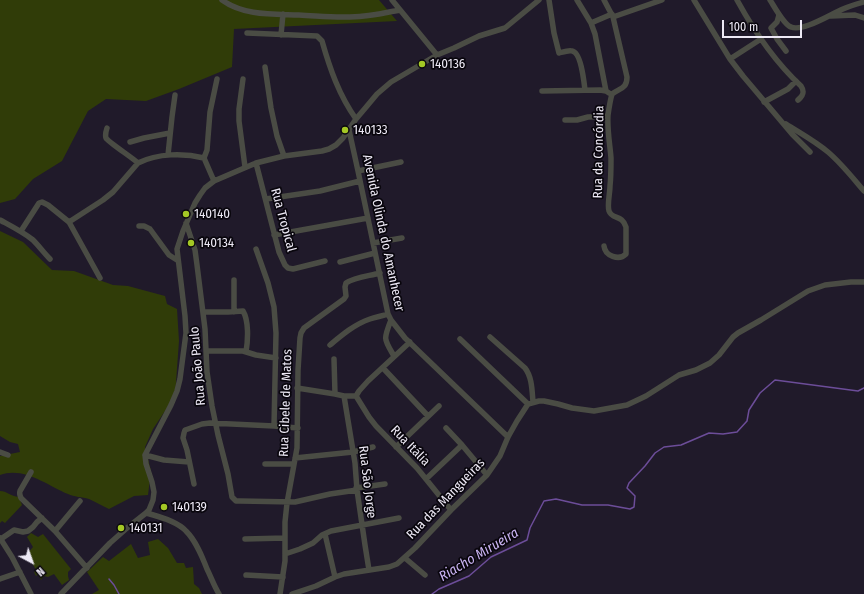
<!DOCTYPE html>
<meta charset="utf-8">
<style>
body{margin:0}
#map{position:relative;width:864px;height:594px;overflow:hidden;background:#201a2a;font-family:"Fira Sans Condensed",sans-serif}
canvas{display:block}
.north{position:absolute;left:12px;top:542px;width:40px;height:40px;-webkit-text-stroke:3px #09060d;paint-order:stroke;rotate:139deg;font-size:11px;font-weight:700;line-height:16px;text-align:center;color:#ede9f5}
.north::after{content:'';display:block;margin:auto;width:14px;height:18px;background:#ede9f5;clip-path:polygon(50% 0,100% 100%,50% 72%,0 100%)}
.scale{position:absolute;left:722px;top:20px;width:80px;height:18px;box-sizing:border-box;border:2px solid #ede9f5;border-top:0;padding-left:5px;font-size:12px;line-height:14px;white-space:nowrap;color:#ede9f5;-webkit-text-stroke:3px #09060d;paint-order:stroke}
</style>
<div id="map">
<canvas width="864" height="594"></canvas>
<div class="north">N</div>
<div class="scale">100 m</div>
</div>
<script>
const context = document.querySelector('canvas').getContext('2d');
context.lineJoin = 'round';
function paint(path, color) { context.fillStyle = color; context.fill(path, 'evenodd'); }
function strokePath(path, color, width, dash) { context.strokeStyle = color; context.lineWidth = width; context.lineCap = dash ? 'butt' : 'round'; context.setLineDash(dash || []); context.stroke(path); }
function label(font, color, halo, rows, align = 'center') {
  context.font = font + ' "Fira Sans Condensed",sans-serif'; context.lineWidth = 3.5; context.setLineDash([]); context.textBaseline = 'middle'; context.strokeStyle = halo; context.fillStyle = color; for (const [text, x, y, turn = 0] of rows) {
    context.save(); context.translate(x, y); context.rotate((+turn || 0) * Math.PI / 180); context.textAlign = isNaN(turn) ? turn : align; if (halo) context.strokeText(text, 0, 0); context.fillText(text, 0, 0); context.restore();
  }
}
const green = new Path2D(`
 M0,0h379l18,21 -163,8 -2,38 -53,22 -33,12 -40,-2 -18,12 -26,50 -29,18 -18,20 -15,4z
 M0,231l23,11 29,28 22,1 39,14 15,1 37,10 2,8 10,5 2,32 -4,55 -22,33 -8,18 6,24 -3,24 -14,1 -25,13c-7,-3 -13,-7 -20,-10 -7,-2 -15,-2 -21,-5 -21,-9 -45,-28 -68,-19v-19l20,-4 -2,-8 -8,-2 -10,-6z
 M0,491c7,0 10,5 19,6l3,8 -17,18 -3,-2 -2,2z
 M31,533l7,4 5,-3 28,35 -3,3v4l1,4 -7,5 -8,-11 -6,3 -4,-1 -3,4 -3,-6 -2,2 -2,-4 2,-2 -9,-16 6,-7 -6,-10z
 M158,539l10,9 9,15h7l2,5 7,-1 1,17 5,4 3,6h-110l7,-4 -12,-18 16,-15 6,4 22,-17 7,14 12,-3 -2,-13z`);
const stream = new Path2D(`
 M109,579l5,6 5,9
 M432,594l7,-5 30,-13 22,-19 36,-17 3,-12 14,-27 12,-2 26,6h26l22,4 4,-2 1,-11 -8,-8 2,-5 16,-17 10,-13 9,-6 17,-2 28,-12 14,1 14,-2 10,-11 2,-11 11,-17 15,-13 83,11 6,-3`);
const minor = new Path2D(`
 M222,0c22,16 51,14 77,15 22,1 43,4 65,1 12,-1 24,-4 36,-6
 M392,0l45,55
 M549,0l5,33 5,20c4,-1 10,-3 13,-2 9,1 12,31 13,39
 M577,0l14,23 4,11 11,57
 M694,0l36,59 13,17 49,58 18,18
 M737,0c17,31 38,62 64,86 4,6 2,10 -3,14
 M770,0c4,6 14,25 21,27 12,5 40,-13 52,-18 7,-3 14,-5 21,-7
 M779,15l-2,7 -6,6 6,11 9,12
 M831,16l24,-1 9,3
 M613,17l49,-17
 M591,23l21,-9
 M247,33l70,3 5,5c8,28 17,54 34,78
 M281,35l2,-21
 M730,59l31,-20
 M265,67l6,41 6,28 7,20
 M243,79l-4,30v12l6,46
 M542,91l58,-1 6,1 3,2
 M764,102l24,-13 8,-8
 M565,120h12l11,-3 20,-1
 M786,124c14,9 29,17 42,28 13,11 24,25 36,39
 M107,128c-1,3 -2,7 -1,10 2,4 27,20 32,25
 M349,130l9,41 30,143 3,6 14,18 103,99
 M130,142l14,-4 26,-5
 M168,155l4,-38 3,-22
 M256,163l23,89 6,13 3,3 5,1 32,-8
 M358,171l43,-9
 M214,181l-10,-23 3,-8 3,-38 7,-33
 M266,199l54,-8 40,-10
 M0,220c11,6 23,12 33,20 6,6 11,13 17,19
 M69,222l34,-22 10,-8 25,-29c20,-10 46,-10 66,-5
 M186,223l9,27 2,15 8,64 2,43 5,34 6,29 10,39 4,23 4,4h4l55,1 35,-8 27,-4
 M139,226h5l6,3 19,26 8,5
 M21,231l18,-28 3,-1 6,3 21,17 31,56
 M274,235l94,-17
 M373,243l29,-5
 M604,246c1,10 15,15 22,8v-27c-4,-13 -14,-7 -17,-16 -2,-6 1,-18 1,-25 1,-9 1,-18 1,-28 -1,-13 -4,-29 -3,-43 1,-7 2,-14 4,-21 8,-6 15,-5 15,-17l-14,-60 -9,-17
 M256,249l12,34 6,24 2,26 -2,93
 M340,262l35,-9
 M234,280v32
 M204,312h24l15,-1c6,10 5,29 3,41
 M391,320c-8,20 -7,19 3,36
 M490,337l35,31c7,9 7,22 8,34
 M460,339l68,65
 M330,345c12,-10 25,-21 40,-26 6,-2 12,-3 18,-5
 M206,351h37l13,4 20,3
 M334,359l1,35
 M383,368l45,48
 M297,388l38,6 9,2h12
 M344,396l11,67 2,27 8,55 4,25
 M356,396l13,21 7,9 41,42 34,42
 M356,396l3,-5 9,-10 42,-39
 M446,428l16,17 25,30
 M396,447l43,-41
 M0,452l8,3
 M145,455l26,-50 6,-14 3,-12 6,-46 -1,-17 -8,-67 6,-18 12,-28 5,-8 5,-7 9,-7 42,-18 28,-7 38,-5 7,-2 7,-4 7,-7 13,-19 11,-13 10,-12 14,-12 46,-27 17,-7 25,-12 26,-8 34,-28
 M145,455l19,5 25,2
 M295,458l58,-6 20,-5
 M265,464h29
 M31,472l-11,19c-1,3 0,4 1,7l34,33 32,37
 M426,479l36,-34
 M194,484l-7,-34 -4,-12 1,-5 1,-3 3,-1 14,-5 8,-1 64,3 24,2
 M356,488l29,-4
 M146,513c12,3 31,8 40,18 10,10 16,25 21,38 4,8 7,17 12,25
 M55,531l25,-30
 M325,534l10,43
 M0,538l12,19 19,37
 M1,539l13,-9 9,2 5,-1 5,-4 4,-5 5,-4
 M245,539l40,-1
 M285,554l15,-5 13,-6 9,-8 9,-4 68,-13
 M405,558l20,17
 M246,575l37,2
 M0,579l20,-7
 M61,594l49,-51 17,-15 19,-15 3,-3 4,-10 1,-8 -2,-10 -6,-18 -1,-9
 M280,594l5,-33v-39l2,-19 10,-55 1,-78 2,-32 1,-5 3,-5 40,-29 2,-3 -1,-9 1,-4c9,-6 23,-7 34,-10
 M292,594l24,-8 19,-9 9,-3 45,-7 8,-3 18,-16 36,-38 36,-35 13,-19 8,-19 9,-16 11,-17 11,-3h5l14,3 14,4 22,3 33,-6 19,-9 33,-21 17,-5 14,-7 9,-8 14,-18 5,-4 23,-13 47,-29 17,-6 26,-3h13`);
const markers = [
 [422,64,4,"#a4c825"],
 [345,130,4,"#a4c825"],
 [186,214,4,"#a4c825"],
 [191,243,4,"#a4c825"],
 [164,507,4,"#a4c825"],
 [121,528,4,"#a4c825"]
];
const poiNames = [
 ["140136",430,64],
 ["140133",353,130],
 ["140140",194,214],
 ["140134",199,243],
 ["140139",172,507],
 ["140131",129,528]
];
const streetNames = [
 ["Rua da Concórdia",599,152,-89],
 ["Rua Tropical",283,220,75],
 ["Avenida Olinda do Amanhecer",383,233,78],
 ["Rua João Paulo",198,366,-95],
 ["Rua Cibele de Matos",286,403,-88],
 ["Rua Itália",410,446,46],
 ["Rua São Jorge",367,482,83],
 ["Rua das Mangueiras",446,499,-46]
];
const waterNames = [
 ["Riacho Mirueira",479,555,-31]
];
paint(green, '#303c08');
strokePath(stream, '#6c4d99', 1.5);
strokePath(minor, '#4a4c44', 5.5);
for (const [x, y, r, color] of markers) { const dot = new Path2D(); dot.arc(x, y, r, 0, 2 * Math.PI); context.fillStyle = color; context.fill(dot); strokePath(dot, '#09060d', 1.5); }
label('13px', '#ede9f5', '#09060d', poiNames, 'left');
label('13px', '#ede9f5', '#09060d', streetNames);
label('italic 14px', '#c9b3f2', '#09060d', waterNames);
</script>
